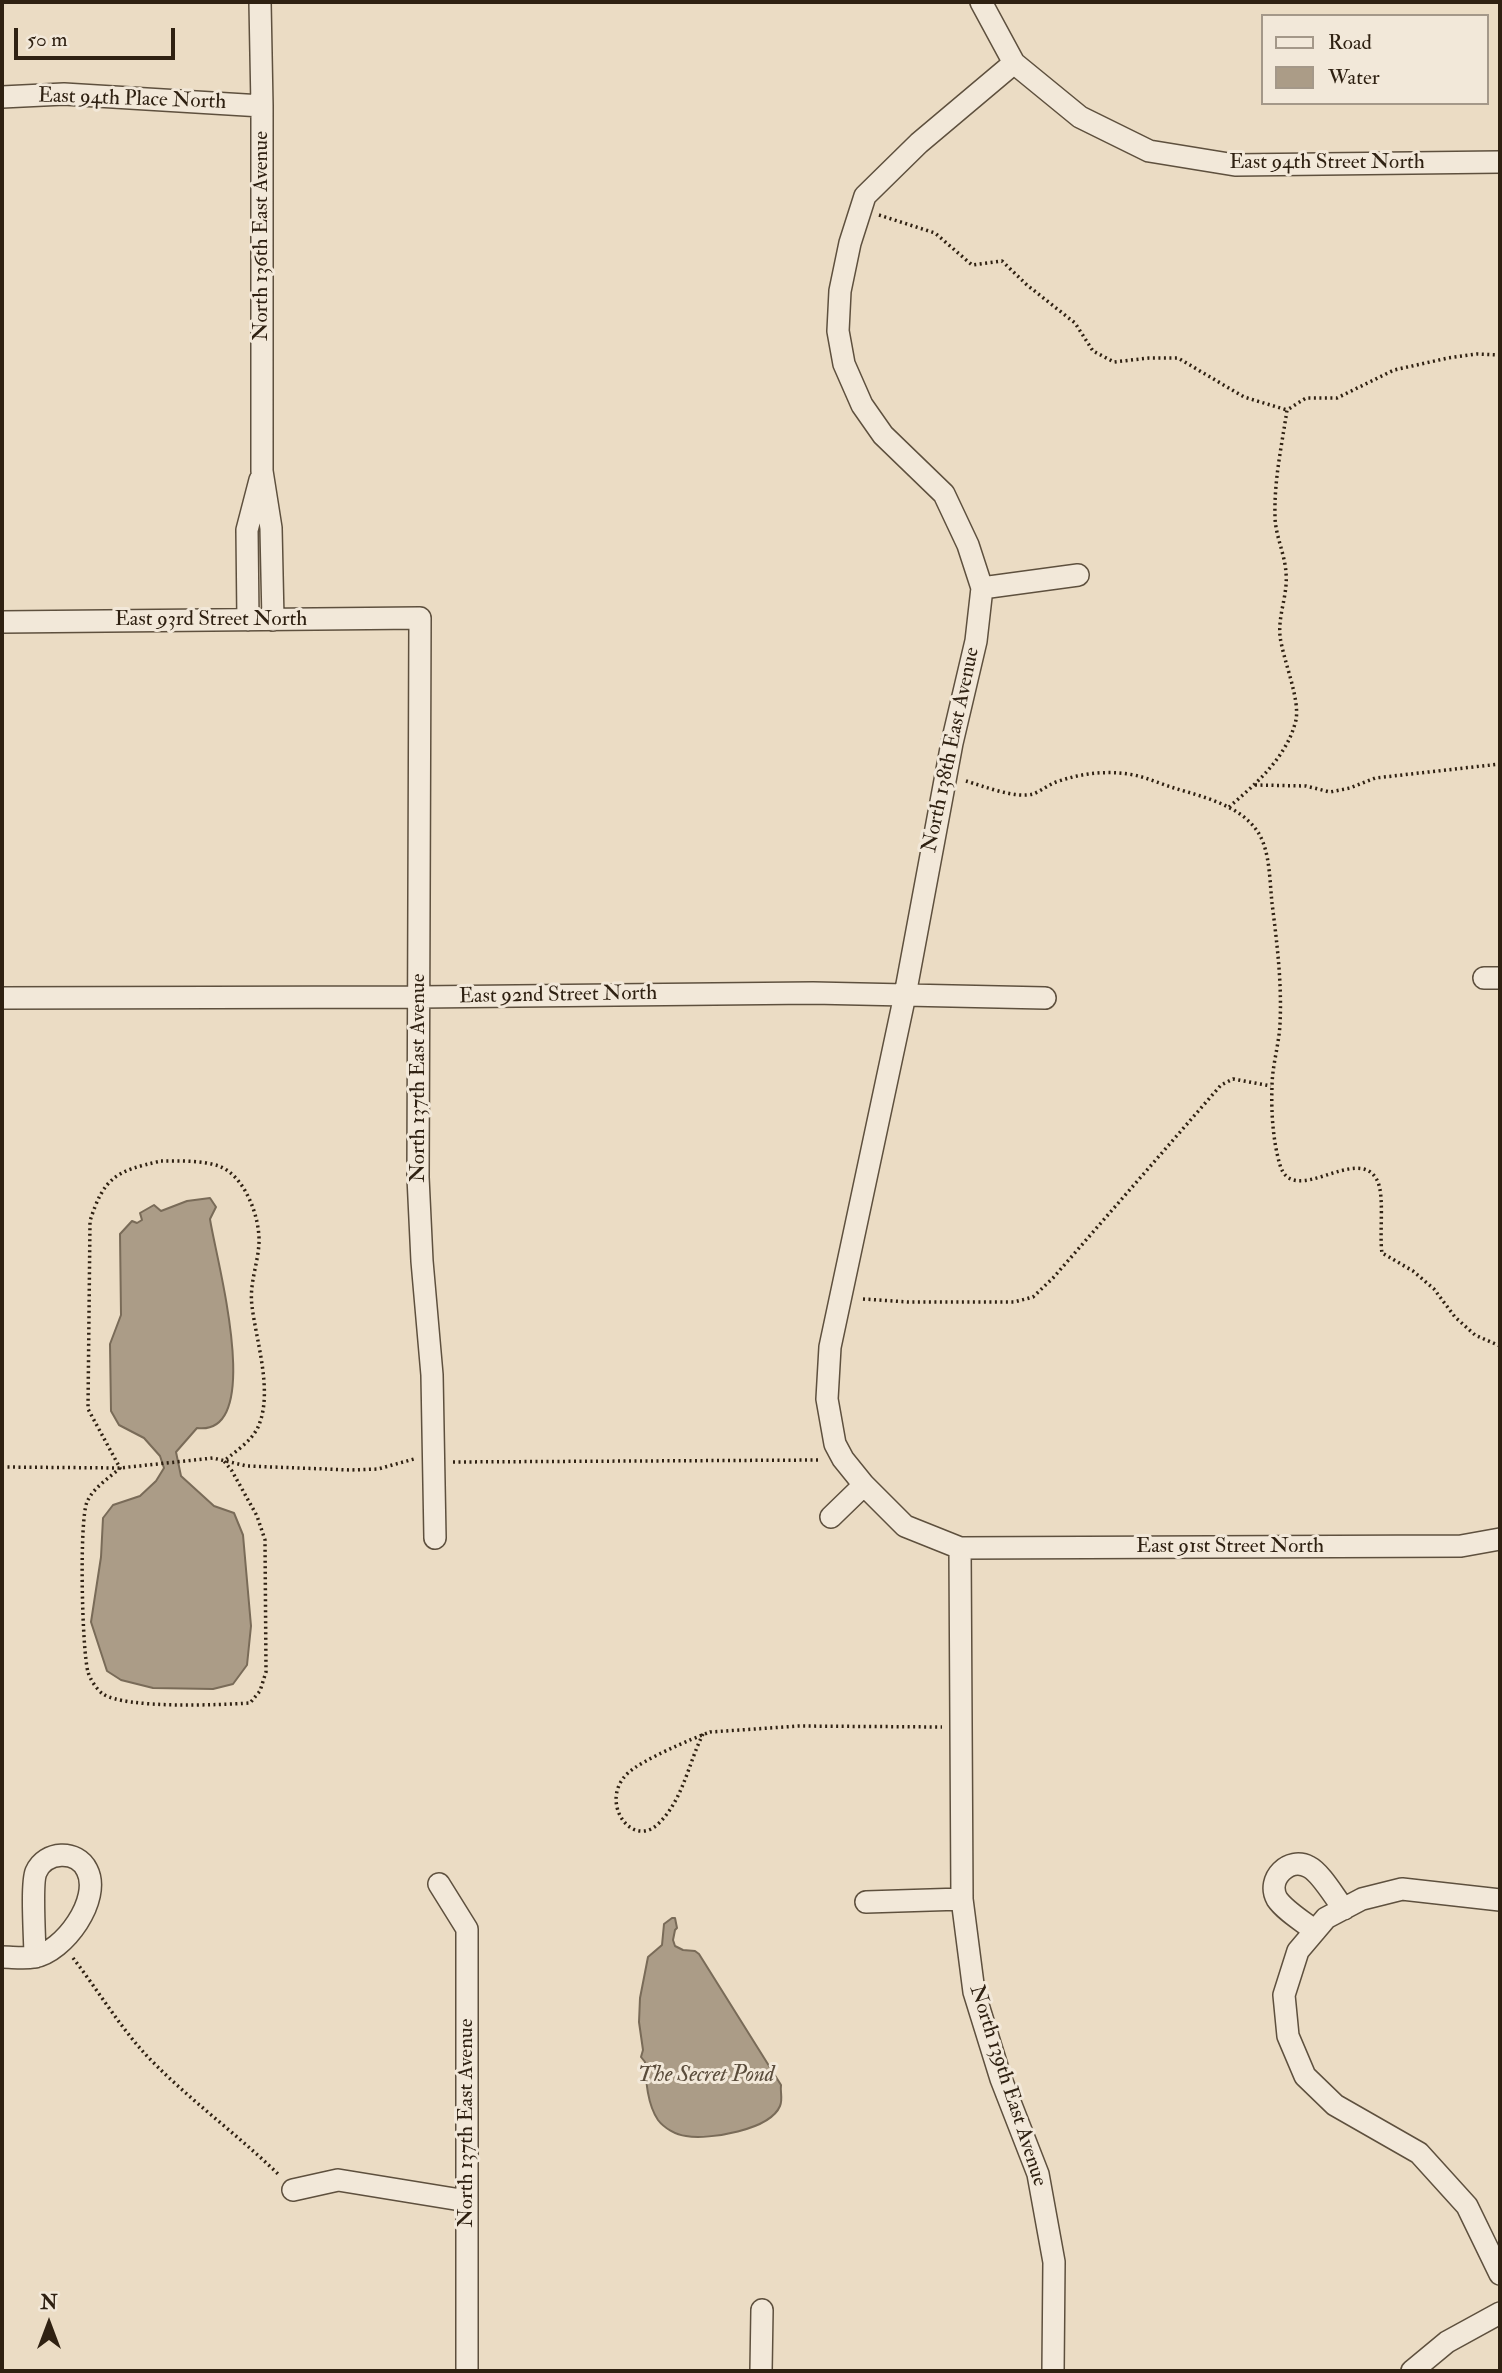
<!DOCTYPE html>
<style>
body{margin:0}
#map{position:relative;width:1502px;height:2373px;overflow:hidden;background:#ebdcc4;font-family:"IM FELL Double Pica",serif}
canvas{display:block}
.frame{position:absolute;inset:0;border:4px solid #2f2112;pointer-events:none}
.legend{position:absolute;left:1261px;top:14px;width:228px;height:91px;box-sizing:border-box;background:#f2e8d9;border:2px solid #a49889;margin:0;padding:9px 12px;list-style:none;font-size:21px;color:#2f2112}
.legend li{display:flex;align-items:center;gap:14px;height:35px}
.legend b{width:35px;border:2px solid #a49889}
.north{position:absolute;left:14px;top:2289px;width:70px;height:70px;-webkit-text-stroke:5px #f2e8d9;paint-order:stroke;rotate:0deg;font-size:19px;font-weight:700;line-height:28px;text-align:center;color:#2f2112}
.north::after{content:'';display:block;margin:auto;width:24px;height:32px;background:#2f2112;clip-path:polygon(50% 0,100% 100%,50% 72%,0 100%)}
.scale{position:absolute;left:14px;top:28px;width:161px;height:32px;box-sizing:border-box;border:4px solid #2f2112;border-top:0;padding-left:9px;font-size:21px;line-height:24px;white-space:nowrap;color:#2f2112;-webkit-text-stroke:5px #f2e8d9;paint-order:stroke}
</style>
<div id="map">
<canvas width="1502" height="2373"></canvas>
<div class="frame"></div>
<ul class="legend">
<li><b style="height:9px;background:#f2e8d9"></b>Road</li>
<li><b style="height:19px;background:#ab9c87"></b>Water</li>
</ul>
<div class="north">N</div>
<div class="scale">50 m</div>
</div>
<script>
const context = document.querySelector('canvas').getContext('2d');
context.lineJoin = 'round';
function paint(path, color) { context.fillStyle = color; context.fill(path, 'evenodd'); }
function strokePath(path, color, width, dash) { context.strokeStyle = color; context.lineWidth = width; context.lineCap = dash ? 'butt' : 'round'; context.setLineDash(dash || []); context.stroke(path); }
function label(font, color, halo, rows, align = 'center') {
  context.font = font + ' "IM FELL Double Pica",serif'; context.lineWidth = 6; context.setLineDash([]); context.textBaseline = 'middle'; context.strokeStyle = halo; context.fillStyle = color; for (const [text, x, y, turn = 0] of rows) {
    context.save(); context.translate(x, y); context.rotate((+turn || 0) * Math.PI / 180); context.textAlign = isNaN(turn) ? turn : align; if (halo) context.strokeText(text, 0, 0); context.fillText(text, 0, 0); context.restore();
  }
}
const water = new Path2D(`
 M210,1198l6,9 -6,12c5,36 57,218 -13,209l-21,24 5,24 33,30 20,7 9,22 8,91 -4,39 -14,19 -20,5 -60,-1 -32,-8 -14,-9 -16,-49 10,-65 2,-39 10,-13 27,-9 16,-15 8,-13 -4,-12 -16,-18 -25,-13 -8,-14 -1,-67 11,-29 -1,-81 12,-13 5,2 5,-3 -2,-7 14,-8 7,6 26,-10z
 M672,1918h3l2,10 -2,2 -2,10 2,6 8,4 12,1 4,3 82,131c-1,7 2,14 -1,21 -10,24 -71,34 -94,30 -10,-1 -22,-8 -28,-16 -11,-16 -12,-40 -13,-58l-4,-5 2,-7 -4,-28 1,-24 8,-41 14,-12 2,-21z`);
const path = new Path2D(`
 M879,215l56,18 37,32 30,-4 25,24 48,38 18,28 21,11 35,-4h29l66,39 43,13
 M966,781c17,5 50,18 67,13 8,-3 15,-9 23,-12 26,-9 51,-12 78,-7 14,3 27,9 40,13 33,10 78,20 90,57 6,18 6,39 8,58 5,40 10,80 8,121 -1,21 -8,42 -8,63 -1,24 1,55 8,78 13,44 78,-22 97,15 8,15 2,54 5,73l31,18 21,18 21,28 20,18 25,11
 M1255,785l51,1 24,6 20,-4 25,-10 125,-14
 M1229,807c28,-24 58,-50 67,-87 4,-22 -13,-60 -16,-84 -2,-22 8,-41 6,-63 -1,-19 -11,-38 -11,-57 -1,-36 7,-72 12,-106l19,-12h31l57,-28 54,-12 29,-4 23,1
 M161,1161c18,0 40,-1 58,5 26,10 41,51 40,77 -1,21 -10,41 -7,63 4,34 20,82 8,116 -5,17 -23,28 -36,39l8,10 25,45 8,24 1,132 -6,19 -10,12c-30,2 -124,6 -147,-9 -6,-4 -13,-15 -15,-22 -6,-21 -9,-151 -1,-170 6,-14 22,-24 33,-34l-32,-59 2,-188c14,-44 26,-50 71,-60z
 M863,1299l45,3h106l19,-5 20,-19 168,-193 12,-6 38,7
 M453,1462l367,-2
 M2,1467l118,1 93,-10 34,8 104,4 27,-1 36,-10
 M703,1734c-15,30 -20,67 -46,91 -26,23 -59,-24 -29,-52 14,-13 63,-34 82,-41l88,-6 144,1
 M73,1958c24,31 47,69 74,98 41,43 89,77 131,118`);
const street = new Path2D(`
 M260,2l2,104v365l9,57 2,92
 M981,2l33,61 66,54 69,34 86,14 265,-3
 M1014,63l-95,80 -54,53 -15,47 -10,48 -2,40 6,33 18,41 21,30 61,59 24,51 14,43 -6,53 -24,102 -47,252 -75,352 -3,52 8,45 8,15 21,26 41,41 55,22 501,-2 39,-7
 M2,97l62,-3 198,12
 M982,588l96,-13
 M248,620l-1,-90 13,-50
 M2,622l418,-4 -2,559 4,84 10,114 3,163
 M1484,978h16
 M2,998l417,-1 394,-4 232,5
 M831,1517l33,-32
 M960,1548l2,351 12,93 27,87 37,95 16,88 -1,109
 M439,1884l28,45v442
 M1500,1900l-98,-11 -40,10 -36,19 -28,33 -14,44 4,41 17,40 30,29 84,48 48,53 33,68
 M866,1902l96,-3
 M1315,1931c-11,-9 -30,-20 -38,-32 -11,-20 12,-43 32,-32 12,6 26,31 35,42
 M2,1957c10,0 22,2 32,0 30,-5 68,-58 53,-87 -10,-21 -42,-19 -51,2 -5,12 -1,69 -1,85
 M293,2190l45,-10 129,21
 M761,2371l1,-61
 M1412,2371l35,-29 53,-29`);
const streetNames = [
 ["East 94th Place North",132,100,2],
 ["East 94th Street North",1327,163],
 ["North 136th East Avenue",262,236,-90],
 ["East 93rd Street North",211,620],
 ["North 138th East Avenue",952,750,-78],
 ["East 92nd Street North",558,996,-1],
 ["North 137th East Avenue",419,1078,-90],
 ["East 91st Street North",1230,1547],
 ["North 139th East Avenue",1007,2086,72],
 ["North 137th East Avenue",467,2123,-90]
];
const waterNames = [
 ["The Secret Pond",706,2076]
];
paint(water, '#ab9c87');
strokePath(water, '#796b58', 2);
strokePath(street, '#5e503e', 24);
strokePath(path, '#2f2112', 3.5, [2, 3.5]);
strokePath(street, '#f2e8d9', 21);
label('21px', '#2f2112', '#f2e8d9', streetNames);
label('italic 23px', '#5a4c3b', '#f2e8d9', waterNames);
</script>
